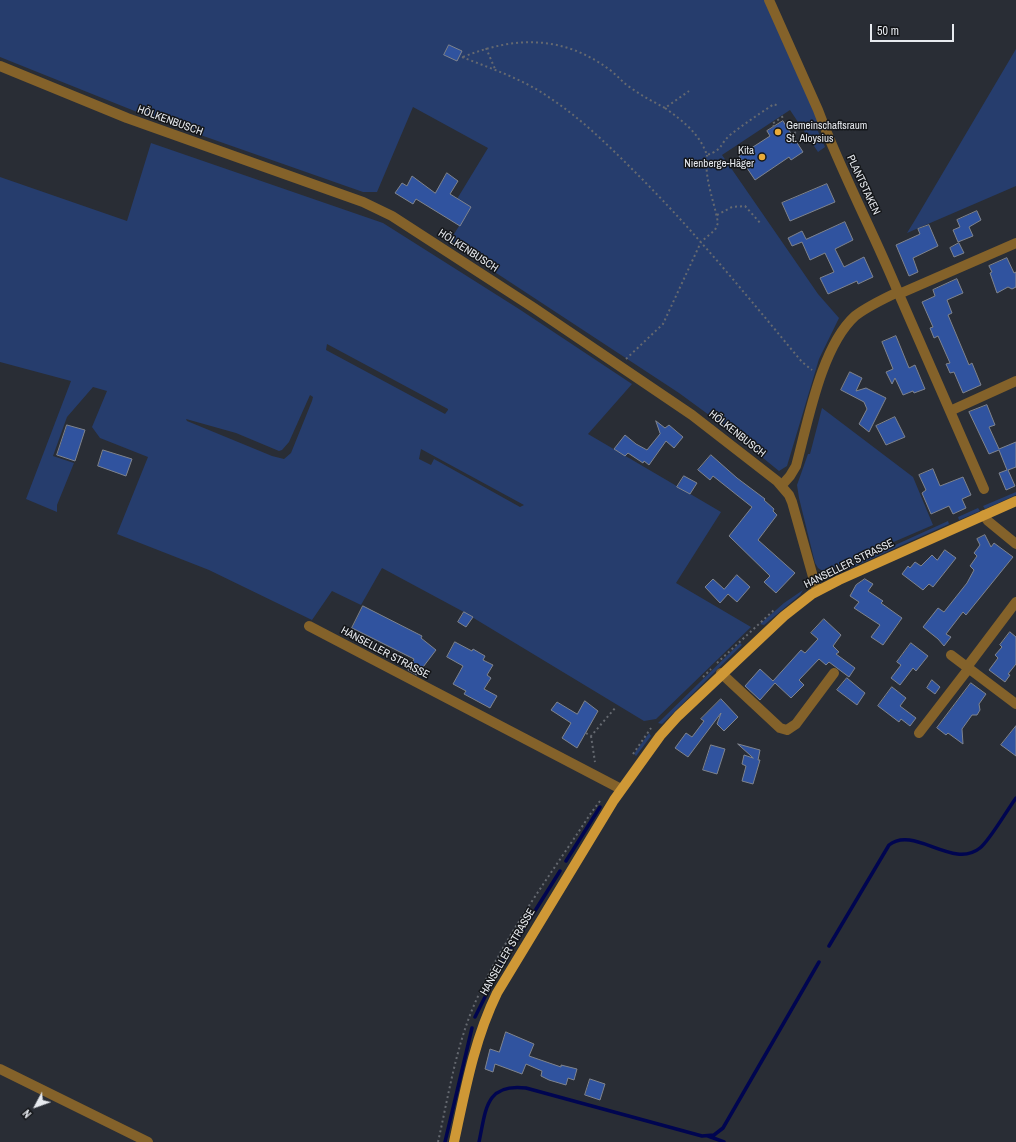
<!DOCTYPE html>
<meta charset="utf-8">
<style>
body{margin:0}
#map{position:relative;width:1016px;height:1142px;overflow:hidden;background:#292d35;font-family:"Archivo Narrow",sans-serif}
canvas{display:block}
.north{position:absolute;left:16px;top:1086px;width:40px;height:40px;-webkit-text-stroke:3px #141619;paint-order:stroke;rotate:229deg;font-size:11px;font-weight:700;line-height:16px;text-align:center;color:#e7eaef}
.north::after{content:'';display:block;margin:auto;width:14px;height:18px;background:#e7eaef;clip-path:polygon(50% 0,100% 100%,50% 72%,0 100%)}
.scale{position:absolute;left:870px;top:24px;width:84px;height:18px;box-sizing:border-box;border:2px solid #e7eaef;border-top:0;padding-left:5px;font-size:12px;line-height:14px;white-space:nowrap;color:#e7eaef;-webkit-text-stroke:3px #141619;paint-order:stroke}
</style>
<div id="map">
<canvas width="1016" height="1142"></canvas>
<div class="north">N</div>
<div class="scale">50 m</div>
</div>
<script>
const context = document.querySelector('canvas').getContext('2d');
context.lineJoin = 'round';
function paint(path, color) { context.fillStyle = color; context.fill(path, 'evenodd'); }
function strokePath(path, color, width, dash) { context.strokeStyle = color; context.lineWidth = width; context.lineCap = dash ? 'butt' : 'round'; context.setLineDash(dash || []); context.stroke(path); }
function label(font, color, halo, rows, align = 'center') {
  context.font = font + ' "Archivo Narrow",sans-serif'; context.lineWidth = 3; context.setLineDash([]); context.textBaseline = 'middle'; context.strokeStyle = halo; context.fillStyle = color; for (const [text, x, y, turn = 0] of rows) {
    context.save(); context.translate(x, y); context.rotate((+turn || 0) * Math.PI / 180); context.textAlign = isNaN(turn) ? turn : align; if (halo) context.strokeText(text, 0, 0); context.fillText(text, 0, 0); context.restore();
  }
}
const green = new Path2D(`
 M0,0h765l50,111 4,17 -2,1 8,18 -7,5 -28,-42 -68,45 96,139 21,24 -20,41 -32,107 -8,5 -59,-48 -41,-30 -230,-151 22,-35 -14,-8 31,-51 -75,-41 -36,85h-14l-211,-74 -152,-61z
 M1016,49v137l-109,47 8,-13z
 M151,143l232,80 136,86 113,75 -44,50 133,78 -45,71 75,44 -95,92 -12,2 -182,-110 -80,-43 -21,37 -29,-14 -20,29 -103,-50 -92,-36 31,-77 -48,-19 -8,-11 15,-36 -14,-4 -26,30 -14,39 21,7 -17,42v7l-31,-13 45,-118 -71,-19v-185l127,44zM327,344l121,65v1l-3,4 -119,-64zM310,395l3,2 -1,4 -21,52 -7,6 -12,-3 -85,-35 -1,-2 50,14 43,18 3,-1 7,-8zM421,449l103,56 -4,2 -86,-48 -3,6 -12,-6z
 M822,408l91,69 20,48 -109,47 -6,-4 -3,-5 -16,-65 -2,-13 11,-31h2z
 M1016,492v3l-31,14 -2,-3z
 M978,508l2,3 -21,9 -1,-3z
 M948,521l1,3 -116,52h-6z
 M803,590l-3,5 -36,30 -4,-1 24,-21z
 M740,643l2,2 -80,79 -4,-1z
 M649,733l2,3 -15,20 -2,-2z`);
const stream = new Path2D(`
 M566,861l34,-54
 M829,946l60,-101c25,-20 64,25 91,3 10,-8 27,-38 36,-50
 M475,1017l26,-52 59,-94
 M708,1136l16,6
 M445,1142l27,-114
 M479,1142c7,-32 6,-59 47,-54l176,48 12,-1 9,-7 96,-166`);
const building = new Path2D(`
 M449,45l13,6 -5,10 -13,-6z
 M783,121l20,31 -12,8 -2,-3 -34,23 -16,-24 31,-20 -3,-5z
 M447,173l11,8 -8,13 21,13 -11,19 -44,-27 -3,5 -18,-11 7,-10 5,3 5,-10 23,17z
 M827,184l8,18 -45,19 -8,-18z
 M977,211l4,9 -12,7 4,9 -15,6 -5,-12 7,-3 -3,-7z
 M845,222l8,18 -18,9 9,18 20,-10 9,20 -15,7 -1,-3 -29,13 -8,-16 14,-6 -9,-19 -15,7 -8,-18 -10,4 -4,-8 14,-7 4,8z
 M929,225l9,21 -25,12 5,14 -9,4 -13,-31 22,-10 2,-1 -2,-5z
 M959,243l5,10 -10,4 -4,-9z
 M1007,258l7,15 2,-1v15l-4,2 -4,-2 -11,6 -7,-20 2,-1 -3,-6z
 M957,279l6,14 -16,7 5,13 -4,2 21,50 3,-2 9,22 -18,8 -9,-21 -4,1 -4,-9 4,-1 -12,-27 -4,2 -4,-10 3,-1 -11,-25 13,-6 -2,-6z
 M896,336l13,32 6,-3 10,24 -11,4 -1,-2 -10,4 -8,-17 -3,6 -6,-12 7,-3 -11,-27z
 M850,372l12,6 -6,13 10,-3 20,10 -17,34 -10,-8 8,-15 -3,-7 -23,-12z
 M987,405l8,20 -6,2 10,22 17,-7v25l-8,3 7,16 -9,4 -7,-17 8,-3 -8,-20 -10,4 -20,-42z
 M895,417l10,20 -19,8 -10,-19z
 M656,421l9,7 4,-3 14,12 -9,11 -8,-7 -17,24 -5,-4 -1,2 -15,-10 -3,3 -11,-7 11,-14 11,9 11,6 13,-16z
 M67,425l18,5 -10,31 -18,-6z
 M103,450l29,9 -6,17 -28,-10z
 M711,455l26,23 28,21 -1,1 10,9 -1,2 4,4 -19,25 37,33 -19,20 -12,-11 6,-6 -41,-40 23,-29 -39,-31 -3,4 -12,-10z
 M933,469l7,17 23,-9 8,18 -9,4 4,9 -13,6 -4,-8 -18,8 -9,-21 4,-3 -7,-15z
 M684,476l13,7 -7,11 -13,-7z
 M985,535l6,12 3,-4 19,14 -47,58 -3,-3 -17,22 5,3 -7,9 -6,-7 -15,-12 15,-19 6,4 23,-29 7,-13 -4,-4 7,-10 -3,-3 6,-8 -3,-6z
 M945,550l11,8 -23,29 -4,-3 -6,6 -21,-16 6,-8 2,2 5,-6 6,4 11,-11 5,5z
 M737,575l13,12 -13,15 -9,-8 -8,9 -15,-16 8,-8 11,10z
 M865,579l8,5 -5,7 15,10 -2,2 21,15 -19,27 -12,-8 9,-12 -26,-17 5,-6 -9,-6 6,-11z
 M363,606l59,30 -1,2 15,12 -19,25 -9,-5 6,-11 -62,-31z
 M464,612l9,5 -7,10 -8,-5z
 M824,619l17,16 -8,11 6,6 -3,2 19,14 -6,9 -20,-15 -3,3 -7,-6 -20,21 5,5 -13,13 -16,-15 -15,17 -15,-14 15,-17 13,12 28,-31 4,3 13,-14 -7,-6z
 M1010,632l6,5v27l-8,10 2,1 -5,7 -16,-12 9,-12 -3,-3 7,-8 -2,-2z
 M455,642l17,9 1,-2 12,7 -2,4 10,5 -6,10 4,3 -7,11 13,7 -7,12 -26,-14 2,-3 -13,-7 10,-18 -16,-9z
 M911,643l17,13 -12,15 -3,-3 -13,17 -9,-7 10,-13 -4,-3z
 M847,678l18,15 -8,12 -20,-15z
 M932,680l8,7 -5,7 -8,-6z
 M971,683l15,11 -7,10 1,6 -3,5h-5l-10,14 1,15 -15,-11 -2,2 -9,-7z
 M892,687l14,11 -6,8 16,12 -6,8 -9,-7 -2,3 -21,-16z
 M721,699l17,18 -14,14 -7,-7 4,-11 -33,44 -13,-9 11,-15 6,4 12,-16 -3,-2z
 M585,701l13,10 -21,37 -15,-10 9,-15 -20,-13 6,-8 20,12z
 M1016,726v30l-15,-11z
 M738,744l22,6 -2,10h2l-7,24 -11,-3 4,-15 -4,-2 2,-9 9,3z
 M711,745l14,4 -8,25 -14,-4z
 M506,1032l28,12 -5,12 32,11v-2l16,4 -3,11 -6,-2 -2,7 -17,-5 -8,-4 1,-5 -16,-7 -4,10 -27,-10 -2,8 -8,-3 5,-20 9,3z
 M590,1079l15,5 -5,16 -15,-5z`);
const path = new Path2D(`
 M486,48l9,21
 M462,57c30,12 61,22 88,41 30,20 56,45 82,71 61,60 115,127 170,193l10,8
 M463,57c52,-21 100,-22 147,13 8,6 13,13 21,18 11,8 23,14 34,20l24,-17
 M665,108c19,14 34,25 42,47 17,-6 12,-10 23,-20 14,-11 29,-21 44,-31l4,2
 M774,127l-2,-3 13,-9
 M786,139l10,-7
 M717,215l15,-8 13,-1 16,18
 M626,359l37,-35 38,-82 14,-12 3,-7c-4,-23 -14,-44 -11,-68
 M717,663l57,-53
 M703,677l8,-8
 M586,733l5,3 25,-29
 M591,736l4,26
 M633,754l18,-26
 M438,1142c10,-44 17,-90 34,-132 29,-70 78,-134 119,-197l9,-12`);
const minor = new Path2D(`
 M769,0l49,110c23,62 55,121 80,182 -15,7 -30,14 -43,24 -34,31 -47,106 -59,150l-6,10 -8,9
 M0,66l127,52 236,84 29,14 142,92 158,107 85,66 12,14 3,7 25,89
 M898,292l86,197
 M899,294l117,-51
 M950,411l66,-30
 M984,515l4,6 28,23
 M309,626l312,163
 M951,655l65,49
 M967,667l49,-65
 M721,673l59,55 7,2 9,-6 38,-51
 M919,733l50,-65
 M0,1069l148,73`);
const major = new Path2D(`
 M454,1142c11,-51 20,-102 43,-149l117,-193 46,-64 18,-20 106,-100 28,-22 27,-14 177,-79`);
const markers = [
 [778,132,4,"#e9ab38"],
 [762,157,4,"#e9ab38"]
];
const streetNames = [
 ["HÖLKENBUSCH",170,121,20],
 ["PLANTSTAKEN",863,185,65],
 ["HÖLKENBUSCH",468,251,33],
 ["HÖLKENBUSCH",737,434,38],
 ["HANSELLER STRASSE",849,564,-26],
 ["HANSELLER STRASSE",385,653,28],
 ["HANSELLER STRASSE",508,952,-60]
];
const poiNames = [
 ["Gemeinschaftsraum",786,126],
 ["St. Aloysius",786,139],
 ["Kita",754,151,"right"],
 ["Nienberge-Häger",754,164,"right"]
];
paint(green, '#263d6d');
strokePath(stream, '#000550', 3.5);
paint(building, '#30539f');
strokePath(building, '#7f848e', 1);
strokePath(path, '#656970', 2, [2, 3]);
strokePath(minor, '#84622a', 10);
strokePath(major, '#cf9836', 10);
for (const [x, y, r, color] of markers) { const dot = new Path2D(); dot.arc(x, y, r, 0, 2 * Math.PI); context.fillStyle = color; context.fill(dot); strokePath(dot, '#141619', 1.5); }
label('11px', '#e7eaef', '#141619', streetNames);
label('11px', '#e7eaef', '#141619', poiNames, 'left');
</script>
